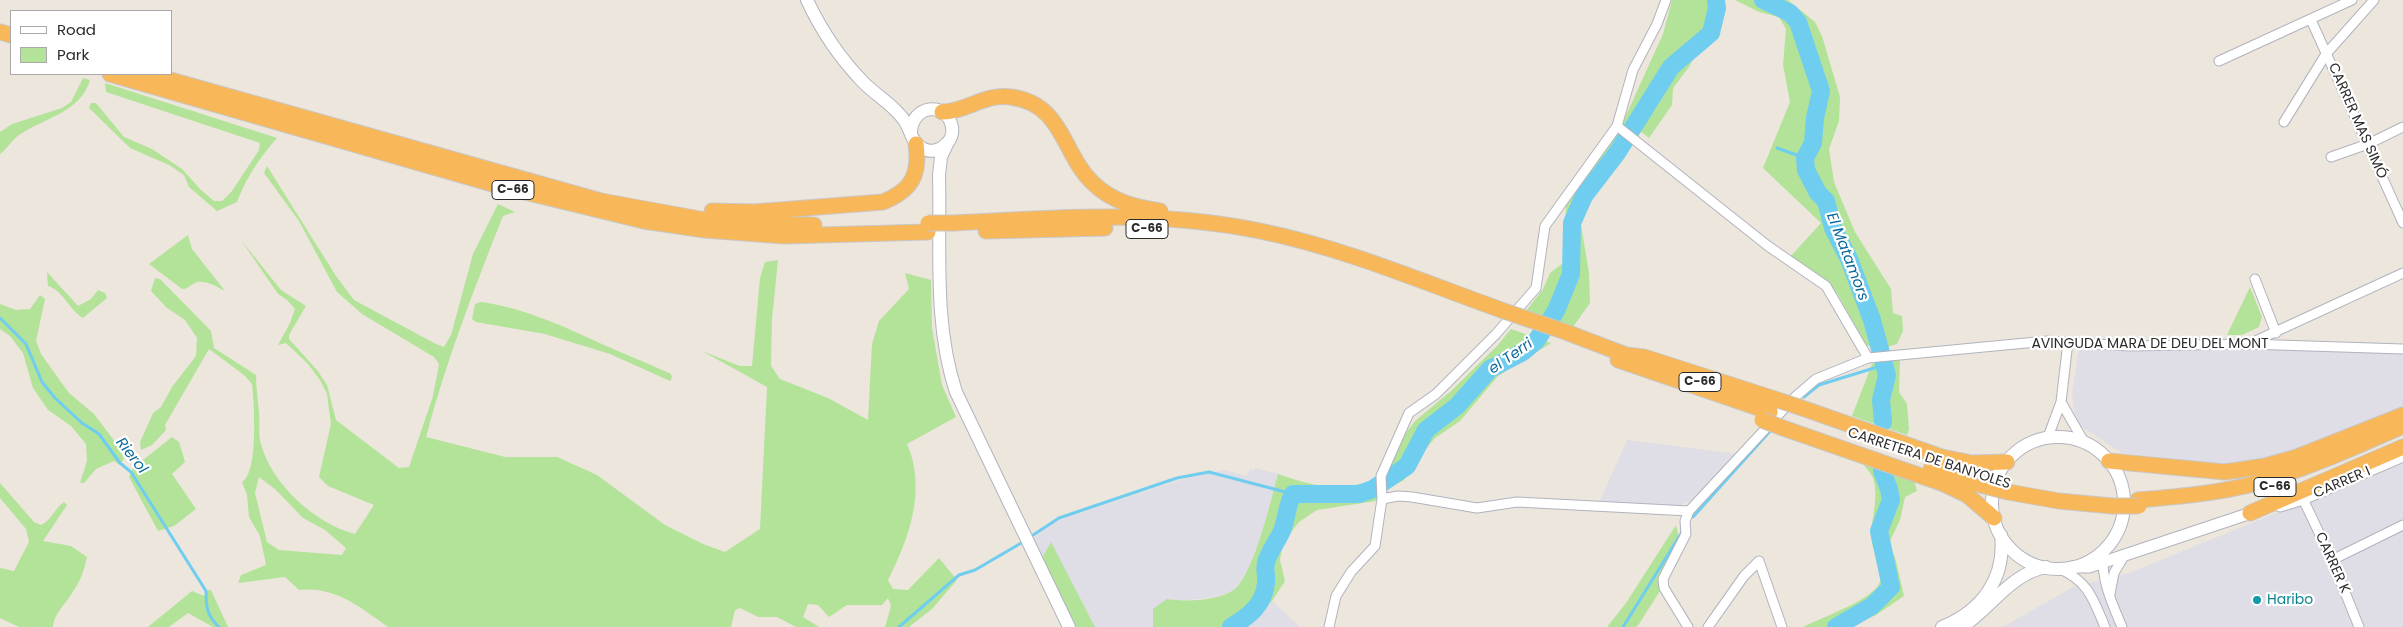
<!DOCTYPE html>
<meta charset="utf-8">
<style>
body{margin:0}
#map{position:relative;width:2403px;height:627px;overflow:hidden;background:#ede6dd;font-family:Poppins,sans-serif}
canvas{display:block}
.legend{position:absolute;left:10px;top:10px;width:162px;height:65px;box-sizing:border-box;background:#fff;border:1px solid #aaa;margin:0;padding:6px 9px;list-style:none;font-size:15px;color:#2b2b2b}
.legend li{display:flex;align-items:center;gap:10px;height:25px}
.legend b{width:25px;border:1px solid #aaa}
</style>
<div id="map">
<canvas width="2403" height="627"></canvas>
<ul class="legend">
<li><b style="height:6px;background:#fff"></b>Road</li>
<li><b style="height:14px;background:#b2e399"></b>Park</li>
</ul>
</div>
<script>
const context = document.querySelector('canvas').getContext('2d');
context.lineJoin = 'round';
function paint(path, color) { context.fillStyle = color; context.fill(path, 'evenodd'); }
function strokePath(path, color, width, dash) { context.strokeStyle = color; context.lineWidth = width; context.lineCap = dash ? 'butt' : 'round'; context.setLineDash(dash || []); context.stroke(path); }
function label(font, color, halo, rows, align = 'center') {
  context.font = font + ' Poppins,sans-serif'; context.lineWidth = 4.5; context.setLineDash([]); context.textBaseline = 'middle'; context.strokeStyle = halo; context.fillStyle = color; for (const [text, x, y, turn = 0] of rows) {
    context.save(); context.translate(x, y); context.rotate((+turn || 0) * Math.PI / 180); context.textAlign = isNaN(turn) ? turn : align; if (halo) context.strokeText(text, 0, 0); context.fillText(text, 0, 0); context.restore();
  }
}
const industrial = new Path2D(`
 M2080,343l323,6v58l-104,44 -66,14 -111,-12 -43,-28 -5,-16 -2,-16z
 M1627,440l110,14 -43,45 -19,9 -76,-5z
 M2403,457v170h-400l70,-40 56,-14 157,-64z
 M1255,468l23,6 -17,61 -14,37 -14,19 -17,6 -37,4 -12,-2 -14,28h-58l-44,-84 -10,17 -10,-20 19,-17 130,-43 44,-10 23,6 3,-7 4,1z
 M1272,601l28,26h-58l20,-17z`);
const green = new Path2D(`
 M1672,0h46l-7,35 -13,14 -9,18 -16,21 -1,17 -23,33 -10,-8 -43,54 -15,41 8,48 1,30 -17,24 -47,-16 17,-22 7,-16 13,-10 3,-59 5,-13 47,-58 45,-99z
 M1735,0h53l27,22 7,14 18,61 -1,24 -10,28 5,33 21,50 36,57 2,24 9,3 1,15 -6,13 -17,5 -14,-4 -29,-52 -10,-11 -37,-25 31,-34 -58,-55 27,-66 -7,-37 3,-36 -7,-12 -20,-5z
 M83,78l7,2c-9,32 -46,38 -71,55 -7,5 -12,14 -19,19v-22l12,-8 50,-16 9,-6z
 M105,83l172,55c-17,19 -31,40 -40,64l-20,9 -28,-24 -5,-12 -15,-10 -39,-17 -41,-40 2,-5h5l28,34 28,12 30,20 19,21 13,11h8l10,-10 27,-41 1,-7 -154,-51z
 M267,166l69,110 18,24 82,44 8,3 7,-12 22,-81 25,-50 17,8 -12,4c-29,73 -57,145 -77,221l79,20h52l40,18 68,50 38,19 22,8 35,-23 7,-142 -65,-36 38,15h12l8,-88 5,-16 13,-2 -6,59 -1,47 9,13 48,19 40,22 4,-76 7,-23 30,-32 -4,-16 26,7 1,48 10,57 14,32 -49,27c20,45 2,95 -19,136l5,9 15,1 31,-32 18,22 -25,29 -23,18h-24l6,-21 -3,-8 -6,7h-35l-18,12 -11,-12 -10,-1 -5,13 16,10h-23l-19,-10h-19l-18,-9 -5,2 -4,17h-343c-28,-20 -53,-41 -89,-37l-14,-13 -47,6 3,-8 25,-10 -6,-29 -11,-19 -2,-22 -5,-13c17,-10 12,-79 10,-98l-8,-9 -35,-26 -44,76 1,5 -14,15 -11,5 -1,-8 13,-29 8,-6 11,-20 24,-31 1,-18 -12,-18 -18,-12 -16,-17 4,-13 5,1 51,52 3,17 42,27c0,13 2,25 3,38 1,10 -1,22 2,31 11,41 55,80 94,90l19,-29 -46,-19 -9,-9 12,-53 -4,-30 -7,-14 -12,-16 -22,-21 -8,2 12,-22 5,-14 -8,-9 -9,-6 -37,-54 40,50 25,16 -17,29v4l28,31 10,15 9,35 63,48 10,-1 24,-71 6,-32 -5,-7 -72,-43 -25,-22 -38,-71 -35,-48zM259,477l16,12 28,29 22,12 21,18 -4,7 -63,-5 -12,-8 -12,-49z
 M188,235l4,14 33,42c-7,-4 -19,-11 -28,-9 -6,2 -8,7 -15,7l-33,-25z
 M47,272l31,34 13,-7 7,-9 7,3 2,5 -24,20c-14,-8 -19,-27 -35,-32z
 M2250,287l12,30 -3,10 -17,8h-15z
 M40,295l5,4 -9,42 5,13 28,39 25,21 25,33 5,12 -4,6 -6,-4 -18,8 -12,14h-4l7,-22 -1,-17 -15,-18 -23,-16 -15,-22 -10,-35 -13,-17 -10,-7v-25l16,6 14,-1z
 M481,302c38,5 78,22 112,38 26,12 52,22 78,34l1,4 -2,3 -60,-27 -65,-20 -69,-12 -4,-3 3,-15z
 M1511,329l40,14 -53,33 -38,45 -25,17 -20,24 -11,18 -13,7 -15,14 -59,9 -18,12 -16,21 -3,17 5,21 -13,20 -30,26h-89v-18l14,-10c19,3 48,2 65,-8 21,-12 39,-92 46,-117 39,14 66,18 106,3l18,-39 13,-17 36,-30 46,-45z
 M1900,359l-1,33 8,12 2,25 -2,6 -55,-19 20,-52z
 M172,437l7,5 6,20 -13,12 24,35 -22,17 -16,5 -29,-54 4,-9z
 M1862,462l52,18 3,11 -12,6 -5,23 -12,25 7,12 9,39 -28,19 -27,12h-46c17,-9 67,-26 76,-43 6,-11 -5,-29 -7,-41 -3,-21 8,-44 1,-65 -2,-5 -8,-11 -11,-16z
 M0,483l34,39 7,3c11,-5 13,-16 23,-23l3,3 -24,36 28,5 16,11c-3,14 -7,25 -15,36 -7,12 -18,20 -19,34h-34l-19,-9v-50l14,3 15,-29 -3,-13 -26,-31z
 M1676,525l4,18 -19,35 -1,13 -21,33 -3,3h-29l19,-24z
 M1051,542l44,85h-20l-34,-67z
 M208,590h3l17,37h-15l-25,-14 -19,14h-21l44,-36 12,5z`);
const stream = new Path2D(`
 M1655,84h6
 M1777,148l28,10
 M0,318l26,26 16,38 13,16 27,25 17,11 21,29 11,9 75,119c0,16 1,25 13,36
 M1804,397l15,-12 65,-20
 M1693,517l79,-88
 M1030,537l29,-19 118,-40 32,-6 84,22
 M899,627l60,-52 16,-5 48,-28
 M1623,627l59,-95`);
const river = new Path2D(`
 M1763,0l27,13 8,9 23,69 -6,27 -2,25 -8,15 1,12 12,23 8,8 7,27 16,31 23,61 15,55 -6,25 2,22
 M1231,627c18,-11 33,-22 35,-44 1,-7 -2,-13 0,-20 3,-13 13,-23 17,-35 4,-12 4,-23 10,-34h66l14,-5 34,-23 19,-36 31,-24 33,-37 33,-17 13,-11 20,-30 15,-37 1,-51 12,-27 33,-43 54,-86 40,-34 6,-25 -1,-8
 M1836,627l36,-21 19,-19 -12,-56 12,-31 -2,-11 -7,-18`);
const minor = new Path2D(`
 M2311,20l92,203
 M2219,61l133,-61
 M2284,122l42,-68 48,-54
 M1617,126l151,120 58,40 42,72
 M2331,157l37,-13 35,-17
 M2255,279l21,54
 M2251,343l152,-70
 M2061,402l23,40
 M2048,437l13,-35 7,-60
 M1382,499l16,-3 14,1 65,11 40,-6 172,9
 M2303,499l29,61 27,67
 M2103,551c-2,29 8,50 19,76
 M2332,560l71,-35
 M2060,569c29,13 33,30 45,58
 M2110,594l4,-21 10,-17
 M1329,627l7,-31 15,-24 24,-26 7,-47 -1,-23 28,-63 27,-19 60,-60 40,-46 9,-62 72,-100 16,-56 24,-46 9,-24
 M1688,627l-24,-39 -1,-9 23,-45 -1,-13 4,-10 106,-114 21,-18 52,-21 179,-17 82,5 118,-2 156,5
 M1708,627l36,-51 15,-15 23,66`);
const tertiary = new Path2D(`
 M2280,506l23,-7 100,-43
 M2071,567h18l168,-56`);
const secondary = new Path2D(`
 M807,0c14,30 32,57 55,81 13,14 31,23 42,39 7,9 7,23 18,28 8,5 18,3 24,-4 5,-4 7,-11 6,-17 -5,-27 -41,-22 -41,6
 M948,142l-7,15 -2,18c2,72 -6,148 17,217l113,235
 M1992 503a66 66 0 1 1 132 0a66 66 0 1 1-132 0Z
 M1942,627c40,-16 64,-49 59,-92
 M1962,627c29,-19 48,-53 84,-60`);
const trunk = new Path2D(`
 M0,32l11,3
 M110,74l386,111 148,36 61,9 79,6 144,-4
 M149,74l452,127 104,19 58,4 51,1
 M942,112c24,0 43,-19 69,-15 53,7 51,58 83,87 19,18 41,23 66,27
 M712,211l42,1 129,-10c29,-12 37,-27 33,-58
 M955,223c100,-6 206,-13 305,8 84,17 163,51 244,80
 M986,231l119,-3
 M1563,331l63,24 18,2 137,44
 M1618,360l152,52
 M1802,408l140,49 30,6 35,-1
 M1783,428l161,56 23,11 27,23
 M2109,461l116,11 40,-6 32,-9 106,-42
 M1931,469l50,16
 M2008,492l51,9 53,5
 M2138,500c36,-3 72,-6 107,-14 55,-14 106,-37 158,-60
 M2250,513l153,-66`);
const trunkBridge = new Path2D(`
 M928,223h27
 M1504,311l59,20
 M1781,401l21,7
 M1762,420l21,8
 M1981,485l27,7
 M2112,506h27`);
const markers = [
 [2257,600,5,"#0f9aa8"]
];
const shields = [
 [513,190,42],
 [1147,229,42],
 [1700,382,42],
 [2275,487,42]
];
const shieldNames = [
 ["C-66",513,190],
 ["C-66",1147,229],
 ["C-66",1700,382],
 ["C-66",2275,487]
];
const streetNames = [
 ["CARRER MAS SIMÓ",2357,121,66],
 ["AVINGUDA MARA DE DEU DEL MONT",2150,344],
 ["CARRETERA DE BANYOLES",1929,459,18],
 ["CARRER I",2342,483,-23],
 ["CARRER K",2332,563,66]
];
const cultureNames = [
 ["Haribo",2267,600]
];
const waterNames = [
 ["El Matamors",1847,257,69],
 ["el Terri",1511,357,-35],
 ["Rierol",131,456,52]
];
paint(industrial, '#dfdde5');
paint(green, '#b2e399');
strokePath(stream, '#6fcdef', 3);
strokePath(river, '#6fcdef', 18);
strokePath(minor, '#b1b3be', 11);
strokePath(tertiary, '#b1b3be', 13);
strokePath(secondary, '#b1b3be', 14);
strokePath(trunk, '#c8c8c8', 17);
strokePath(minor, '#fff', 9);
strokePath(tertiary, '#fff', 11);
strokePath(secondary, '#fff', 12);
strokePath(trunk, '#f8b759', 15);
strokePath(trunkBridge, '#c8c8c8', 17, []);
strokePath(trunkBridge, '#f8b759', 15);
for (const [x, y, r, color] of markers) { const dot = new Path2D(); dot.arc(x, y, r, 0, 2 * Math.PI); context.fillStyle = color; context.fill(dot); strokePath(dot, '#fff', 2); }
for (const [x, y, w] of shields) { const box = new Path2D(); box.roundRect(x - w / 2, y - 9.5, w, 19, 4); context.fillStyle = '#fff'; context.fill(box); strokePath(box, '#2b2b2b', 1); }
label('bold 12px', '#2b2b2b', null, shieldNames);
label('14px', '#2b2b2b', '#fff', streetNames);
label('14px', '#0d838f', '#fff', cultureNames, 'left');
label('italic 15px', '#0d6b9c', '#fff', waterNames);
</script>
